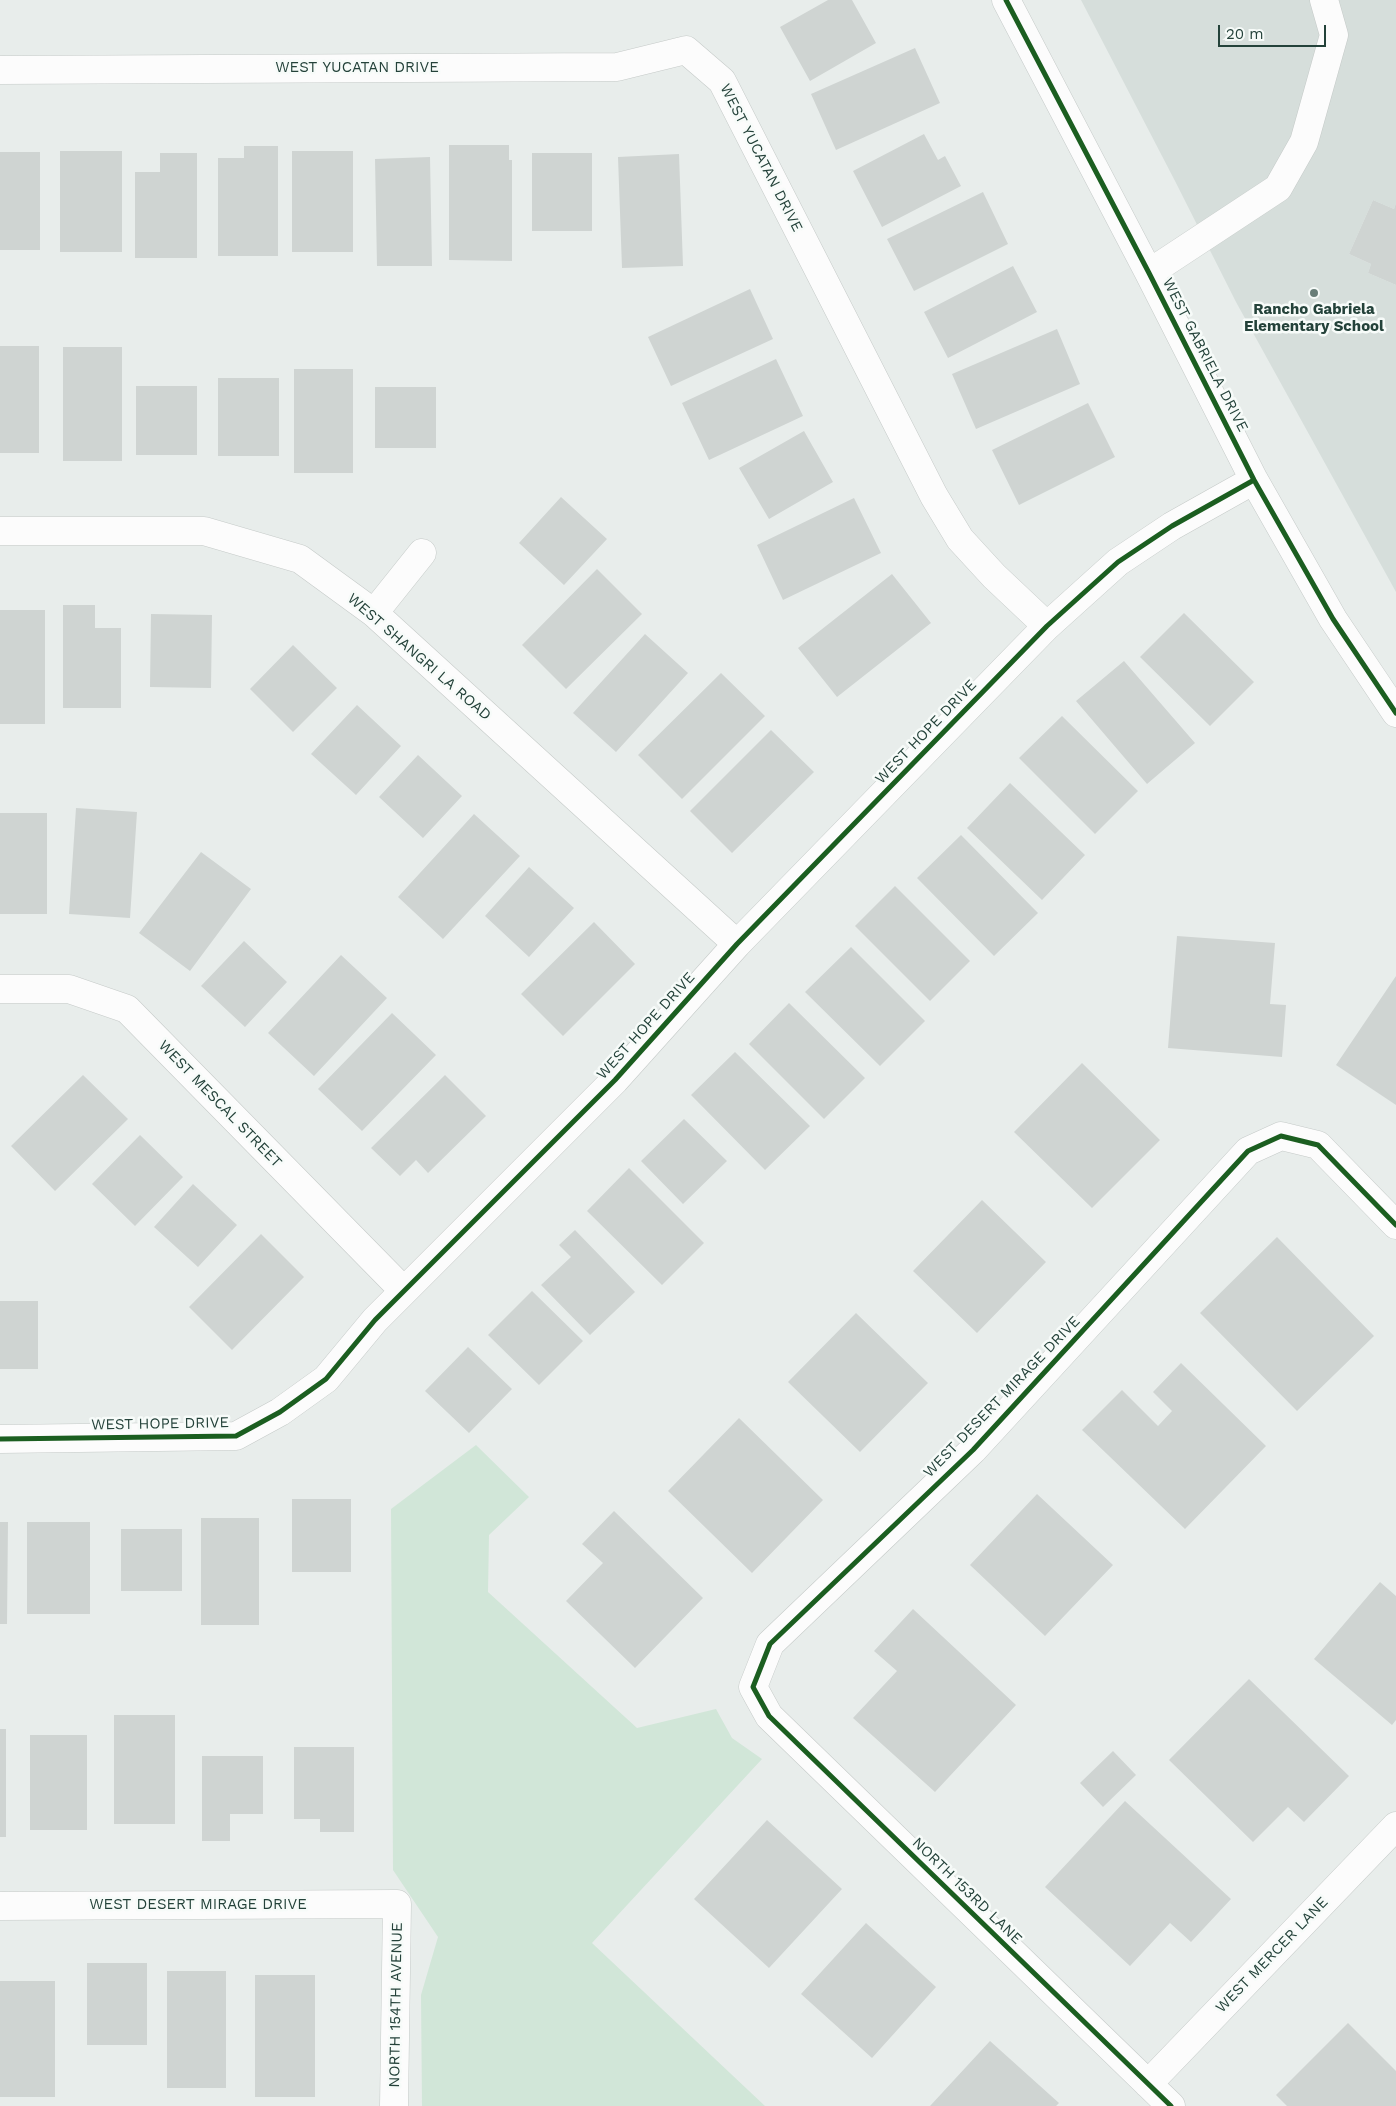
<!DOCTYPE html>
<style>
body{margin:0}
#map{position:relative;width:1396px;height:2106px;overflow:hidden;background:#e8edeb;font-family:"Work Sans",sans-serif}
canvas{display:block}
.scale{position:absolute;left:1218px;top:25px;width:108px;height:22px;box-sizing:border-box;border:2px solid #24423a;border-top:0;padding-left:6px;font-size:15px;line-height:18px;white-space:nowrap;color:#24423a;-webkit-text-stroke:4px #f7fbf9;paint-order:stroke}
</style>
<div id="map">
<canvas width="1396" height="2106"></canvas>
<div class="scale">20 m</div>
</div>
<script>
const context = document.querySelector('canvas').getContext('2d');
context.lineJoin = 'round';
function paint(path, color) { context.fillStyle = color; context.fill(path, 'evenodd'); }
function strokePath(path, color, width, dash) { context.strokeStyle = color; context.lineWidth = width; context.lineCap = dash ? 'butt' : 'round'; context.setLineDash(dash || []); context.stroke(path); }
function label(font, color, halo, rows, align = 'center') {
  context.font = font + ' "Work Sans",sans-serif'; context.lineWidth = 5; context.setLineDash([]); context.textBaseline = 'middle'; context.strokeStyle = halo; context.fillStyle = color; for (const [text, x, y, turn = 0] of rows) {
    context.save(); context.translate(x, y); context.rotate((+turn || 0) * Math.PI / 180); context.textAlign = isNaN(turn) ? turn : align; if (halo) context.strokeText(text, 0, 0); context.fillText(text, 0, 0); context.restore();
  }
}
const built = new Path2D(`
 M1081,0h315v203l-2,6 -21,-9 -24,54 22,10 -3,9 28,12v307l-160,-290 -61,-121z`);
const green = new Path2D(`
 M476,1445l53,52 -40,38 -1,57 149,136 79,-19 16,29 30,21 -170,184 173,163h-343l-1,-111 17,-58 -45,-67 -2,-361z`);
const building = new Path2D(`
 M828,0h24l24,43 -66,38 -30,-54z
 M915,48l25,55 -104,47 -25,-56z
 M924,134l14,26 7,-4 16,30 -79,41 -29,-56z
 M449,145h60v15h3v101l-63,-1z
 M244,146h34v110h-60v-98h26z
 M60,151h62v101h-62z
 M292,151h61v101h-61z
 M0,152h40v98h-40z
 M160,153h37v105h-62v-86h25z
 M532,153h60v78h-60z
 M679,154l4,112 -61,2 -4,-111z
 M430,157l2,109h-55l-2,-107z
 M983,192l25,52 -94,47 -27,-52z
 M1373,200l21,9 2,-6v82l-28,-12 3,-9 -22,-10z
 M1013,266l24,46 -89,46 -24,-46z
 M750,289l23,50 -102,47 -23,-49z
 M1057,329l23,55 -104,45 -24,-55z
 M0,346h39v107h-39z
 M63,347h59v114h-59z
 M776,359l27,57 -94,44 -27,-57z
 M294,369h59v104h-59z
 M218,378h61v78h-61z
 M136,386h61v69h-61z
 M375,387h61v61h-61z
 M1088,403l27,54 -96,48 -27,-55z
 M804,431l29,51 -64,37 -30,-51z
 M561,497l46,42 -43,46 -45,-42z
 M854,498l27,55 -98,47 -26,-55z
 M597,569l45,45 -76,75 -44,-44z
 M892,574l39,49 -94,74 -39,-49z
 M63,605h32v23h26v80h-58z
 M0,610h45v114h-45z
 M1184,613l70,69 -44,44 -70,-69z
 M151,614l61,1 -1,73 -61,-1z
 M645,634l43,39 -72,79 -43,-39z
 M293,645l44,43 -44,44 -43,-43z
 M1124,661l71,82 -48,41 -71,-83z
 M721,673l44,43 -83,83 -44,-44z
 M357,705l44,41 -45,49 -45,-41z
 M1062,716l76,75 -43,43 -76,-76z
 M771,730l43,42 -82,81 -42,-42z
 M418,755l44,41 -39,42 -44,-41z
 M1010,783l75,72 -43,45 -75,-72z
 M76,808l61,4 -7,106 -61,-4z
 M0,813h47v101h-47z
 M474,814l46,42 -77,83 -45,-42z
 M961,835l77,78 -44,43 -77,-78z
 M201,852l50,37 -61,82 -51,-38z
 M529,867l45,41 -45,49 -44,-41z
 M895,886l75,75 -40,40 -75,-75z
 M594,922l41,42 -72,72 -42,-42z
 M1177,936l98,7 -5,61 16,1 -4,52 -114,-9z
 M244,941l43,41 -42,45 -44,-41z
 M851,947l74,74 -45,45 -75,-74z
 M341,955l46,43 -73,78 -46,-43z
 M1396,976v129l-60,-40z
 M789,1003l76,75 -41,41 -75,-75z
 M392,1013l44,42 -74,76 -44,-42z
 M735,1052l75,74 -45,44 -74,-75z
 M1082,1063l78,77 -68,68 -78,-76z
 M83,1075l45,44 -73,72 -44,-45z
 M445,1075l41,41 -58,57 -12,-13 -16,16 -29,-28z
 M684,1119l43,42 -44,43 -42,-43z
 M140,1135l43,42 -48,49 -43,-42z
 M629,1168l75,75 -42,42 -75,-74z
 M193,1184l44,41 -39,42 -44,-40z
 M982,1200l64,62 -69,71 -64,-62z
 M575,1230l60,62 -45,43 -49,-50 30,-28 -12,-12z
 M261,1234l43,43 -72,73 -43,-43z
 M1277,1237l97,99 -77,75 -97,-98z
 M532,1291l51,50 -44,44 -51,-50z
 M0,1301h38v68h-38z
 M856,1313l72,70 -68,69 -72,-70z
 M468,1347l44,42 -43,44 -44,-42z
 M1181,1363l85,83 -81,83 -103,-99 40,-40 36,36 14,-15 -19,-19z
 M739,1418l84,82 -71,73 -84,-82z
 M1037,1494l76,71 -68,71 -75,-71z
 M292,1499h59v73h-59z
 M614,1511l89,87 -68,70 -69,-67 37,-38 -21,-19z
 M201,1518h58v107h-58z
 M0,1522h8l-1,102h-7z
 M27,1522h63v92h-63z
 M121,1529h61v62h-61z
 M1380,1582l16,14v124l-4,5 -78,-66z
 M913,1609l103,96 -81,87 -82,-74 44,-47 -23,-20z
 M1249,1679l100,97 -45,46 -16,-15 -35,35 -84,-82z
 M114,1715h61v109h-61z
 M0,1729h6v108h-6z
 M30,1735h57v95h-57z
 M294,1747h60v85h-34v-13h-26z
 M1113,1751l23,24 -33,32 -23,-24z
 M202,1756h61v58h-33v27h-28z
 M1125,1801l106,98 -40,43 -21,-19 -40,43 -85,-79z
 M767,1820l75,69 -73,79 -75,-69z
 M866,1923l70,64 -64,71 -71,-64z
 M87,1963h60v82h-60z
 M167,1971h59v117h-59z
 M255,1975h60v122h-60z
 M0,1981h55v116h-55z
 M1348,2023l48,48v35h-109l-11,-11z
 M990,2041l69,62 -3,3h-126z`);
const minor = new Path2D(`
 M1006,0l143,273 105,207 79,139 63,94
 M0,70l617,-3 69,-17 36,31 212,415 26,43 34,37 53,50
 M1149,273l129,-85 26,-46 30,-107 -10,-35
 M0,531h204l96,28 74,54 363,331
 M374,613l48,-60
 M0,989h69l58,20 277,282
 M0,1439l236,-3 44,-24 46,-33 49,-59 240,-240 122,-136 310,-318 71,-64 54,-36 82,-46
 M0,1906l397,-2 -3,202
 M1148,2084l248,-258
 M1171,2106l-402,-390 -16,-29 17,-43 203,-194 275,-299 33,-15 37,9 78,80`);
const cycleway = new Path2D(`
 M1006,0l143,273 105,207 79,139 63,94
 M0,1439l236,-3 44,-24 46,-33 49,-59 240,-240 122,-136 310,-318 71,-64 54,-36 82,-46
 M1171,2106l-402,-390 -16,-29 17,-43 203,-194 275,-299 33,-15 37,9 78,80`);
const markers = [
 [1314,293,5,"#697e78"]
];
const streetNames = [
 ["WEST YUCATAN DRIVE",357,68],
 ["WEST YUCATAN DRIVE",761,158,63],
 ["WEST GABRIELA DRIVE",1205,355,63],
 ["WEST SHANGRI LA ROAD",419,657,41],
 ["WEST HOPE DRIVE",926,732,-46],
 ["WEST HOPE DRIVE",646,1026,-48],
 ["WEST MESCAL STREET",220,1104,46],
 ["WEST DESERT MIRAGE DRIVE",1002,1397,-46],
 ["WEST HOPE DRIVE",160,1424,-1],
 ["NORTH 153RD LANE",967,1891,44],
 ["WEST DESERT MIRAGE DRIVE",198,1905],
 ["WEST MERCER LANE",1272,1955,-46],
 ["NORTH 154TH AVENUE",396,2005,-89]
];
const poiNames = [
 ["Rancho Gabriela",1314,310],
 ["Elementary School",1314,327]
];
paint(built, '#d6dedb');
paint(green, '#d1e6d8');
paint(building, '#cfd4d2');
strokePath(minor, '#c5cac8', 29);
strokePath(minor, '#fcfcfc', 28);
strokePath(cycleway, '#1b5e20', 5);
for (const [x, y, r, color] of markers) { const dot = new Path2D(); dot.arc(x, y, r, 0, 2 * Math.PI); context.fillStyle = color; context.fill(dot); strokePath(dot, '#f7fbf9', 2); }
label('15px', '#24423a', '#f7fbf9', streetNames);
label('bold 15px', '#24423a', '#f7fbf9', poiNames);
</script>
